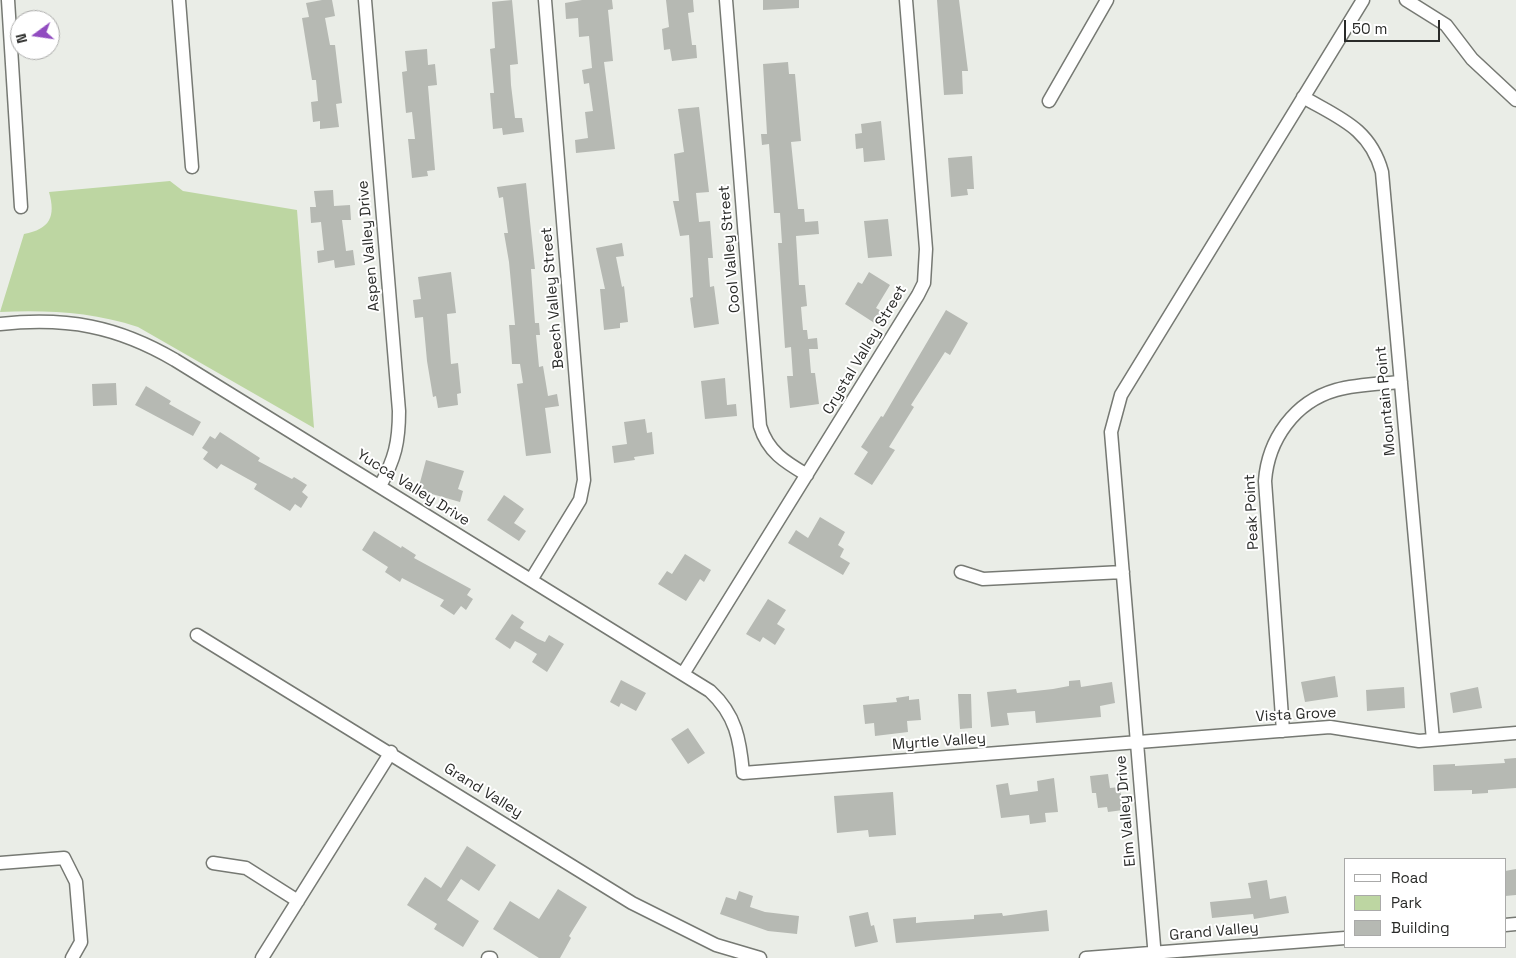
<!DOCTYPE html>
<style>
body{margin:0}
#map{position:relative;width:1516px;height:958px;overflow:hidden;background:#eaede7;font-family:"Space Grotesk",sans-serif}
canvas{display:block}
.legend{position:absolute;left:1344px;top:858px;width:162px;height:90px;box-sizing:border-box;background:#fff;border:1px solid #aaaaa9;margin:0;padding:6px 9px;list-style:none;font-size:15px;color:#2a2b29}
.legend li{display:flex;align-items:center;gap:10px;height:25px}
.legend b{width:25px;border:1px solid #aaaaa9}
.north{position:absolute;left:10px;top:10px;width:50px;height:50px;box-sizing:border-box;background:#fff;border:1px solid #aaaaa9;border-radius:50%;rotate:256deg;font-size:14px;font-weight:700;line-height:20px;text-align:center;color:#2a2b29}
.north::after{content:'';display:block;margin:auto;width:18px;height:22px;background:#914cc0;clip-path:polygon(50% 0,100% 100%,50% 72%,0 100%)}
.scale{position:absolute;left:1344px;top:20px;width:96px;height:22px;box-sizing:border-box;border:2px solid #2a2b29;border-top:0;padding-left:6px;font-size:15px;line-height:18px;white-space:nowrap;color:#2a2b29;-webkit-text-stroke:4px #fff;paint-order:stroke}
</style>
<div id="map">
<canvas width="1516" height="958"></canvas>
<ul class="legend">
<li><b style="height:6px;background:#fff"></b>Road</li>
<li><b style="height:14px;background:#bdd6a2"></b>Park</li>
<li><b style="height:14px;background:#b6b9b3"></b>Building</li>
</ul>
<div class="north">N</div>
<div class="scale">50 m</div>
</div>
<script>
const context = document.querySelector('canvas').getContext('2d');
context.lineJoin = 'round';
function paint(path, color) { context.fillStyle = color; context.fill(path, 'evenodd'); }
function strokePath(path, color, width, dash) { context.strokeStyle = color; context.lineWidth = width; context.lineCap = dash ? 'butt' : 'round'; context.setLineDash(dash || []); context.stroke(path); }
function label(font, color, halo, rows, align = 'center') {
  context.font = font + ' "Space Grotesk",sans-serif'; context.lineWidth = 4; context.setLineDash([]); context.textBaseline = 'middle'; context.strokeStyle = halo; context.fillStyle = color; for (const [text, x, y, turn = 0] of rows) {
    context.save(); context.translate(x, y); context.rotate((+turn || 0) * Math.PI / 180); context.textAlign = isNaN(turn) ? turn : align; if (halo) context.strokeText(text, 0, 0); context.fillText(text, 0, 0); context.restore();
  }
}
const green = new Path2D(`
 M170,181l13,10 114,19 17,218 -176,-101c-46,-15 -90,-17 -138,-15l24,-78c26,-5 32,-17 25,-42z`);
const building = new Path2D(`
 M322,0h10l3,16 -10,2 5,27h5l7,58 -6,1 3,23 -19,2v-8l-7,1 -2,-20 7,-1 -2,-21h-4l-10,-62 7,-1 -3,-14z
 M512,0l6,64 -8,1 1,20 4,33h7l2,14 -21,3 -1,-7 -9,1 -3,-36h4l-4,-44 5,-1 -3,-46z
 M582,0h30l1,9 -5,1 5,51 -9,1 11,87 -39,4 -1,-13 13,-2 -3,-26 8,-1 -4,-28 -5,1 -2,-14 10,-2 -3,-32 -10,1 -1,-19 -12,1 -1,-16z
 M666,0h27l1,12 -6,1 4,32h4l1,13 -25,3 -2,-12 -6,1 -2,-21 7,-2z
 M763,0h36v8l-36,2z
 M937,0h22l9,71h-6l1,23 -19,1z
 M427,49l1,16 7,-1 2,21 -9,1 7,84 -8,1 1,5 -16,2 -4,-39h7l-3,-27 -6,1 -4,-41 5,-1 -2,-20z
 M788,62l1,12h6l6,67 -10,1 7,67h6l1,13 13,-1 1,13 -23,2 3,49h6l2,21 -6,1 2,23h4l1,9 9,-1 1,11h-9l2,24h4l4,31 -29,4 -3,-32h6l-2,-29 -6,1 -7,-105h4l-2,-30h-6l-5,-69 -7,1 -1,-11h6l-4,-70z
 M699,107l10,85 -13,1 3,29 11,-1 3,37h-5l2,29 4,-1 5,38 -25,4 -4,-30 3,-1 -4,-62 -9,1 -7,-35h6l-5,-47 10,-2 -6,-43z
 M881,121l4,39 -21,2 -1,-14 -7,1 -1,-15 7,-1 -1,-9z
 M972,156l2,33h-7l1,6 -17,2 -3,-39z
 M526,183l9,86h-4l4,54h4l1,12h-4l3,32 4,-1 5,30 9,-2 2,12 -14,2 6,45 -25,3 -9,-72 6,-1 -3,-19h-8l-3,-39h6l-6,-63 -5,-29h4l-5,-36 -4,1 -2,-11z
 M333,190l1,16 16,-1 1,15h-9l4,31 7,-1 2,15 -20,3 -1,-8 -16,3 -1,-12 7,-1 -3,-28 -10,1 -1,-16h6l-2,-16z
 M888,219l4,37 -24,2 -4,-37z
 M622,243l2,13 -8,1 6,30 2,-1 4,36 -8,1v5l-16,2 -4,-41h5l-9,-41z
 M451,272l5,41 -9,1 4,50 7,-1 3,30 -4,1 1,11 -20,3 -2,-12 -3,1 -6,-36 -4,-44 -8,1 -2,-18 8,-1 -3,-22z
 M869,272l21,13 -14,23 7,4 -7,12 -31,-20 13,-22 4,2z
 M946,310l22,13 -18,32 -5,-3 -34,53 3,2 -25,40 6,3 -23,35 -18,-11 14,-22 -7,-5 20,-31 2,1z
 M725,378l2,27 9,-1 1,12 -32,3 -4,-38z
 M116,383l1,22 -24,1 -1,-22z
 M146,386l25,15 -2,3 32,18 -8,14 -58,-31z
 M645,419l2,14 5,-1 2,22 -20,3 1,3 -21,3 -2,-17 15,-2 -3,-22z
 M220,432l40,26 -2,3 34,18 2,-2 13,8 -5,7 6,5 -7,11 -6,-4 -5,7 -36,-22 3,-5 -36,-20 -4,5 -14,-10 5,-7 -6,-4 8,-12 5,3z
 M426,460l38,11 -6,18 5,2 -3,11 -42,-12z
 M504,495l20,14 -10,14 12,8 -7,10 -32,-21z
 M820,517l25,15 -7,13 6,4 -4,8 10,6 -7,12 -55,-32 8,-13 12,8z
 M374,531l27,17 1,-2 14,9 -2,3 57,31 -4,6 6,4 -7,11 -5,-4 -7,9 -14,-9 4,-6 -42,-22 -2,4 -15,-10 3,-5 -26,-17z
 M685,554l26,16 -7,12 -4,-3 -14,22 -28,-17 9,-13 5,3z
 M768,599l18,11 -9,14 8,5 -10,16 -12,-8 -3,5 -14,-8z
 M512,614l12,8 -4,6 18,11 7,3 4,-7 15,9 -17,28 -15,-10 5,-8 -16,-10 -6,-3 -5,8 -15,-10z
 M1335,676l3,21 -33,5 -4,-20z
 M621,680l25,13 -10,18 -15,-8 -2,4 -9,-5z
 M1080,680l1,7 31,-5 3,21 -15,3 1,11 -65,6 -1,-12 -28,2 2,12 -18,2 -4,-35 29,-3 1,4 36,-4 16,-3v-5z
 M1404,687l1,21 -38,3 -1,-21z
 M1478,687l4,21 -29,5 -3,-20z
 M958,694h13l1,34 -12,1z
 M909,696v4l10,-1 2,21 -14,1 1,11 -33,4 -1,-13 -9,1 -2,-19 34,-3 -1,-4z
 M688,728l17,25 -17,11 -17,-25z
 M1516,758v30l-28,2v3l-16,1v-4l-38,1 -1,-26 22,-1v2l50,-3 -1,-4z
 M1108,774l2,14 10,-1 3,23 -15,2 -1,-5 -9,1 -2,-15h-4l-2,-17z
 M1054,778l4,34 -13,1 1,9 -16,2 -1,-9 -28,3 -5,-33 12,-2 2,12 28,-4 -1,-10z
 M893,792l3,43 -27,2 -1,-7 -31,3 -3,-37z
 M467,846l29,19 -17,26 -18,-12 -14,21 32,21 -16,26 -29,-18 3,-5 -30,-19 18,-28 16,11z
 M1516,869v26l-11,1v-25z
 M1267,880l3,19 16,-3 3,17 -35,6 -1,-5 -41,4 -2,-16 41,-4 -3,-15z
 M558,889l29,18 -18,29 2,2 -11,20h-21l-46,-29 17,-28 29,18z
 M739,891l14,5 -3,11 15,5 34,4 -2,18 -29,-3 -48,-17 6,-17 10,3z
 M1047,910l2,21 -153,12 -3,-24 23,-2v6l9,-1 49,-3v-4l28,-2 1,3z
 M868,912l3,14 3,-1 4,17 -23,5 -6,-31z`);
const minor = new Path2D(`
 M8,0l13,207
 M179,0l13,167
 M365,0l34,411c0,31 -4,48 -19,75
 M726,0l34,426c8,26 25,36 47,49
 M1406,0l40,25 26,34 44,41
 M1303,97c36,21 67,31 79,75l51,568
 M1049,101l58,-101
 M0,324c67,-7 117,2 175,36l535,331c26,24 30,49 33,82l587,-46 89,14 97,-8
 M961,572l22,7 140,-7
 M531,580l49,-80 4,-20 -39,-480
 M197,635l435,268 84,42 44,13
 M683,674l235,-379 6,-12 2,-34 -20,-249
 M1283,731l-18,-250c3,-41 29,-79 71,-91 21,-6 43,-6 65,-8
 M0,863l64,-5 12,24 5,60 -9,16
 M213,863l33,5 52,33
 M1505,925l11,-1
 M262,958l129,-206
 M488,958h3
 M1086,958l259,-20
 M1155,958l-44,-526 10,-37 242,-395`);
const streetNames = [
 ["Aspen Valley Drive",369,246,-95],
 ["Cool Valley Street",730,249,-95],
 ["Beech Valley Street",553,298,-95],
 ["Crystal Valley Street",865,350,-59],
 ["Mountain Point",1386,401,-95],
 ["Yucca Valley Drive",413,488,32],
 ["Peak Point",1252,512,-93],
 ["Vista Grove",1296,715,-3],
 ["Myrtle Valley",939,742,-4],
 ["Grand Valley",483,791,32],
 ["Elm Valley Drive",1126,811,-95],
 ["Grand Valley",1214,932,-5]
];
paint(green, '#bdd6a2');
paint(building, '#b6b9b3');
strokePath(minor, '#767973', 15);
strokePath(minor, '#fff', 12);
label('15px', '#2a2b29', '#fff', streetNames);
</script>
